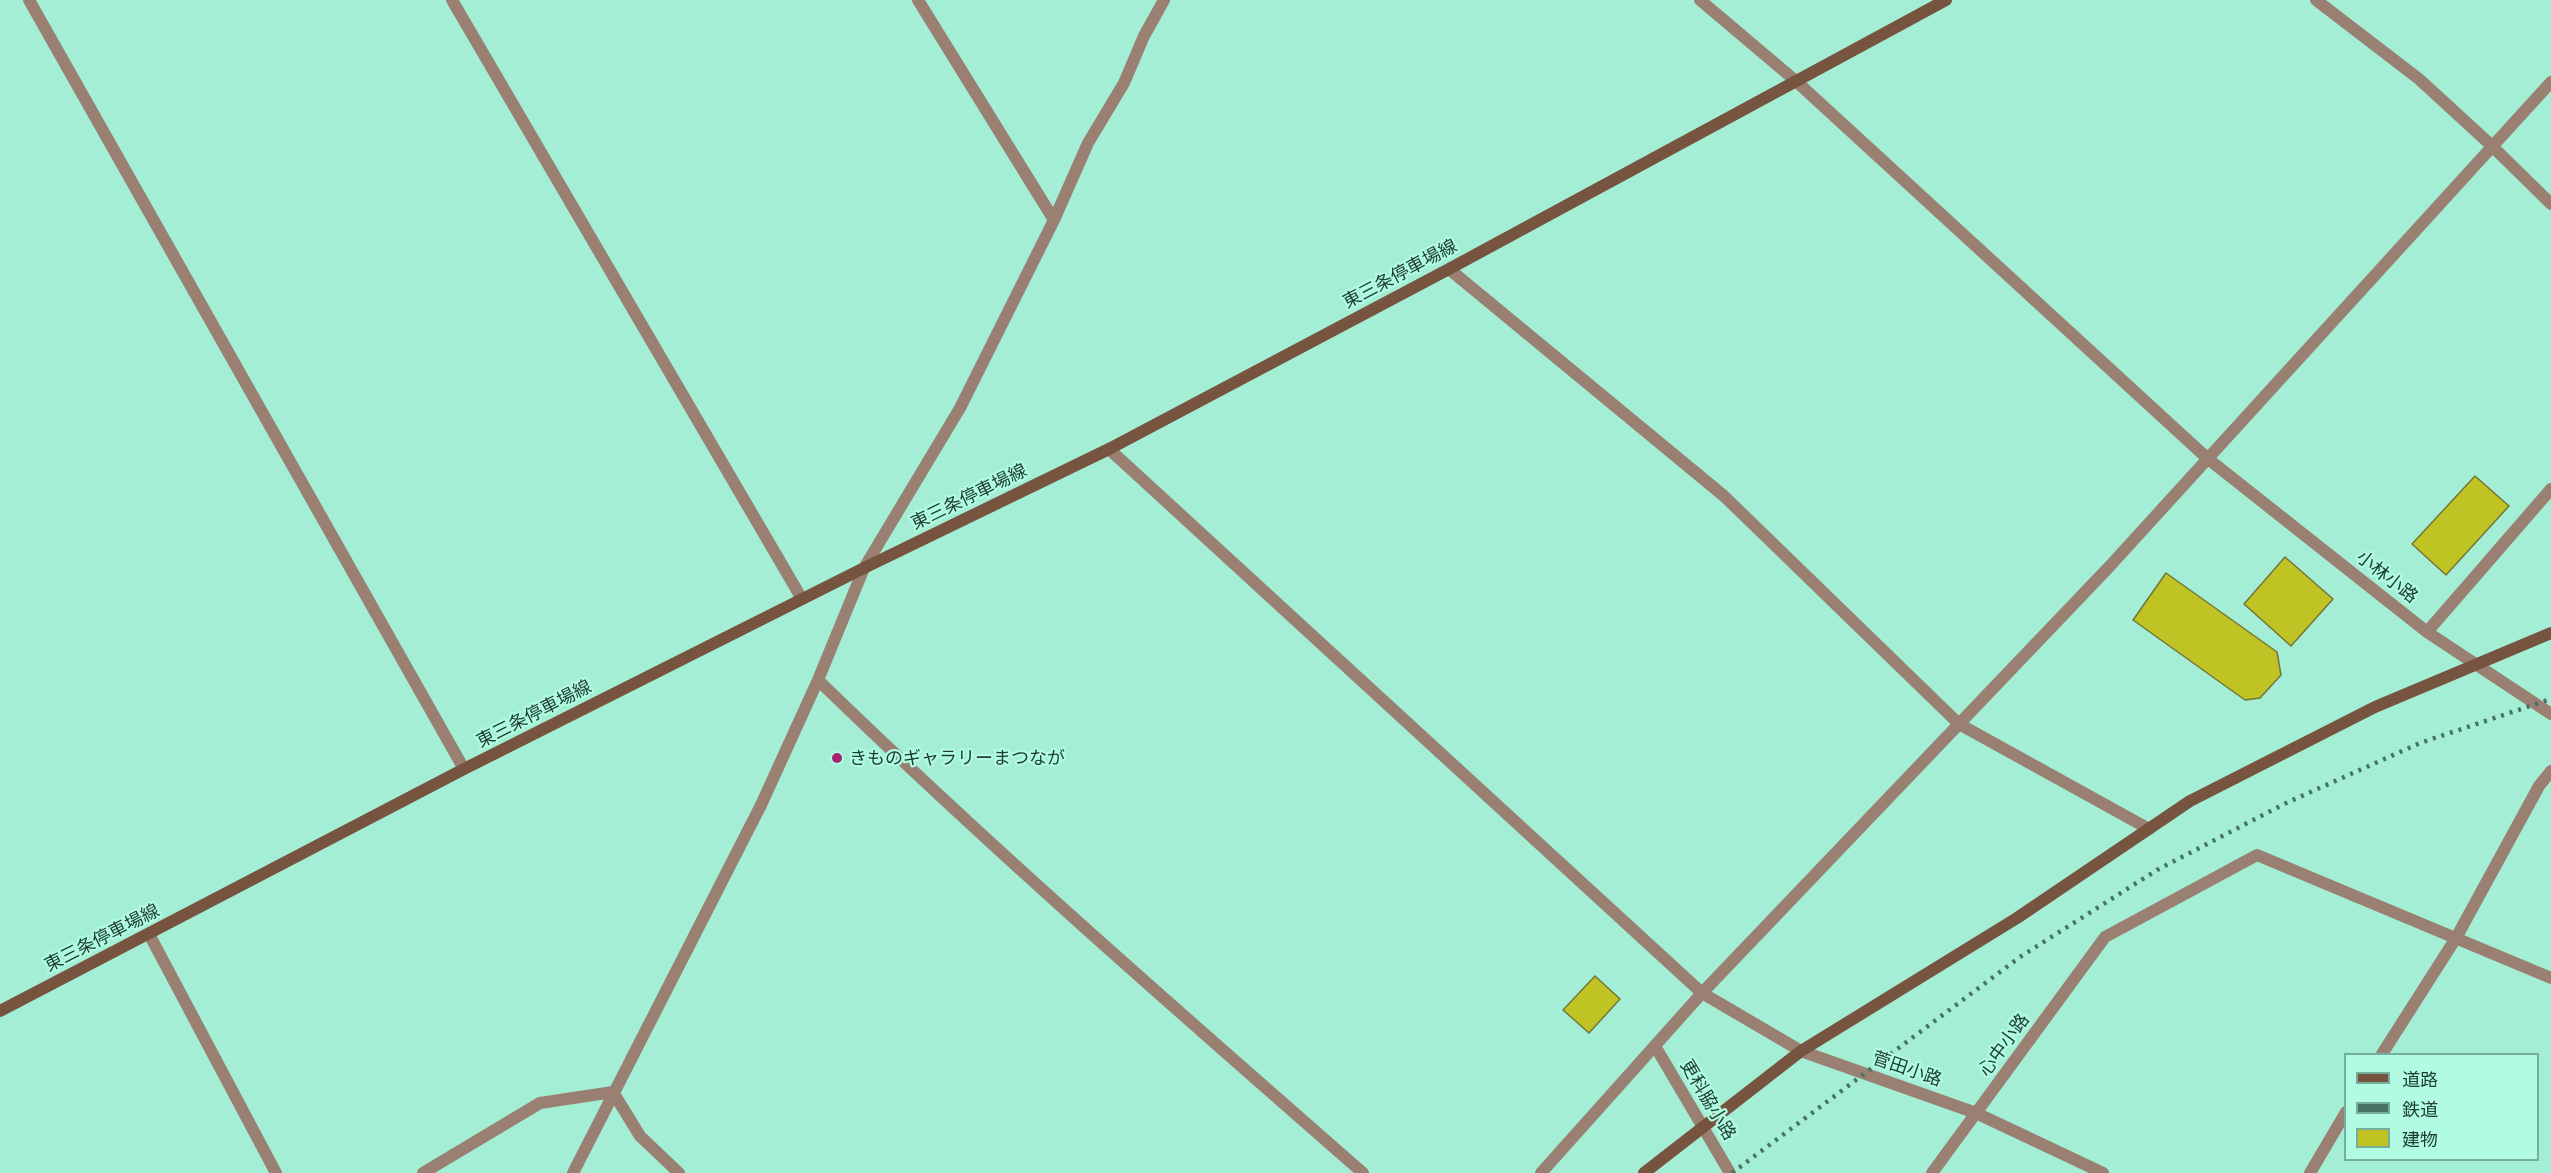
<!DOCTYPE html>
<meta charset="utf-8">
<style>
body{margin:0}
#map{position:relative;width:2551px;height:1173px;overflow:hidden;background:#a3eed4;font-family:"Asap Condensed","Noto Sans JP",sans-serif}
canvas{display:block}
.legend{position:absolute;left:2344px;top:1053px;width:195px;height:108px;box-sizing:border-box;background:#b0fbe1;border:2px solid #75af9b;margin:0;padding:8px 10px;list-style:none;font-size:18px;color:#1d3c32}
.legend li{display:flex;align-items:center;gap:12px;height:30px}
.legend b{width:30px;border:2px solid #75af9b}
</style>
<div id="map">
<canvas width="2551" height="1173"></canvas>
<ul class="legend">
<li><b style="height:8px;background:#775440"></b>道路</li>
<li><b style="height:8px;background:#477364"></b>鉄道</li>
<li><b style="height:16px;background:#c0c324"></b>建物</li>
</ul>
</div>
<script>
const context = document.querySelector('canvas').getContext('2d');
context.lineJoin = 'round';
function paint(path, color) { context.fillStyle = color; context.fill(path, 'evenodd'); }
function strokePath(path, color, width, dash) { context.strokeStyle = color; context.lineWidth = width; context.lineCap = dash ? 'butt' : 'round'; context.setLineDash(dash || []); context.stroke(path); }
function label(font, color, halo, rows, align = 'center') {
  context.font = font + ' "Asap Condensed","Noto Sans JP",sans-serif'; context.lineWidth = 4.5; context.setLineDash([]); context.textBaseline = 'middle'; context.strokeStyle = halo; context.fillStyle = color; for (const [text, x, y, turn = 0] of rows) {
    context.save(); context.translate(x, y); context.rotate((+turn || 0) * Math.PI / 180); context.textAlign = isNaN(turn) ? turn : align; if (halo) context.strokeText(text, 0, 0); context.fillText(text, 0, 0); context.restore();
  }
}
const building = new Path2D(`
 M2475,476l34,30 -63,69 -34,-31z
 M2285,557l48,42 -42,47 -47,-42z
 M2166,573l111,79 4,23 -21,23 -15,2 -112,-80z
 M1595,976l25,23 -31,34 -26,-23z`);
const lane = new Path2D(`
 M1702,993l99,58 175,62`);
const street = new Path2D(`
 M29,0l435,769
 M452,0l350,599
 M918,0l136,220
 M1700,0l97,82 410,376 220,174 124,82
 M2316,0l103,79 73,67 59,58
 M1449,269l275,227 235,228 190,105
 M1109,449l593,544
 M2427,632l124,-143
 M818,680c176,171 361,332 545,493
 M149,934l127,239
 M1655,1046l75,127
 M2382,1054l74,-116 83,-152 12,-15
 M613,1092l27,44 39,37
 M1976,1113l127,60
 M423,1173l117,-70 73,-11
 M573,1173l188,-368 57,-125 46,-112 96,-160 94,-188 34,-77 36,-60 20,-47 20,-36
 M1541,1173l161,-180 407,-426 442,-485
 M1932,1173l173,-236 152,-82 294,123
 M2310,1173l36,-61`);
const secondary = new Path2D(`
 M0,1011l464,-242 400,-201 245,-119 340,-180 497,-269
 M1644,1173l157,-122 216,-133 173,-117 185,-94 176,-74`);
const rail = new Path2D(`
 M1732,1173l288,-216 137,-87 127,-66 136,-61 131,-44`);
const markers = [
 [837,758,6,"#a6226e"]
];
const streetNames = [
 ["東三条停車場線",1400,274,-28],
 ["東三条停車場線",969,497,-26],
 ["小林小路",2387,577,38],
 ["東三条停車場線",534,714,-27],
 ["東三条停車場線",102,938,-27],
 ["心中小路",2004,1045,-54],
 ["菅田小路",1907,1069,19],
 ["更科脇小路",1708,1100,59]
];
const poiNames = [
 ["きものギャラリーまつなが",849,758]
];
paint(building, '#c0c324');
strokePath(building, '#737539', 1.5);
strokePath(lane, '#998072', 12);
strokePath(street, '#998072', 12);
strokePath(secondary, '#775440', 12);
strokePath(rail, '#477364', 4.5, [3, 6]);
for (const [x, y, r, color] of markers) { const dot = new Path2D(); dot.arc(x, y, r, 0, 2 * Math.PI); context.fillStyle = color; context.fill(dot); strokePath(dot, '#b0fbe1', 2); }
label('18px', '#1d3c32', '#b0fbe1', streetNames);
label('18px', '#1d3c32', '#b0fbe1', poiNames, 'left');
</script>
